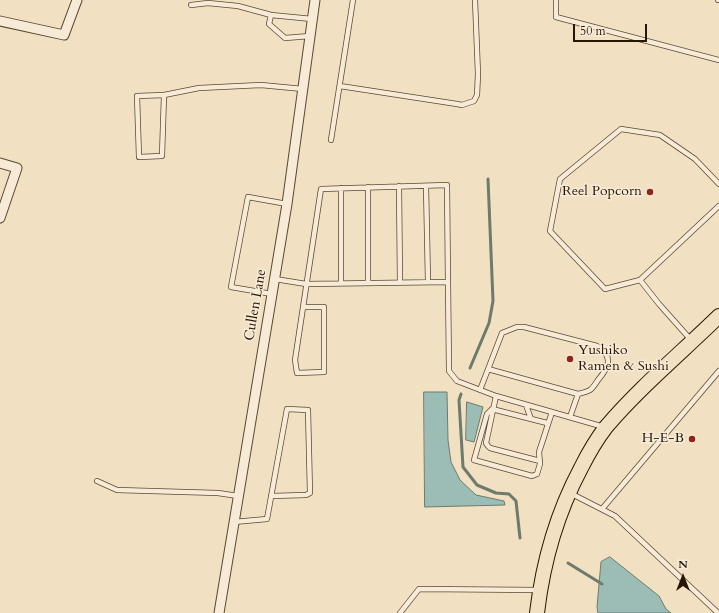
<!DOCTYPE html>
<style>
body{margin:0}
#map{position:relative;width:719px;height:613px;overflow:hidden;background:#f2e0c3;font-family:Cardo,serif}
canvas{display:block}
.north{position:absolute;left:663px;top:557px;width:40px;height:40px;-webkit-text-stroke:3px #f7ebd8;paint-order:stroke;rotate:0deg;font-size:11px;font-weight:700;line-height:16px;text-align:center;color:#271702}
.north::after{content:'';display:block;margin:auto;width:14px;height:18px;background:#271702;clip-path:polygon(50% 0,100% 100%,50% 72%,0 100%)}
.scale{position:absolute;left:573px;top:24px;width:74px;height:18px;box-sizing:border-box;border:2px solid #271702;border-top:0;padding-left:5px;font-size:12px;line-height:14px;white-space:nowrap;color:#271702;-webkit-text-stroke:3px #f7ebd8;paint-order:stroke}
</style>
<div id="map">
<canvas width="719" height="613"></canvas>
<div class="north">N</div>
<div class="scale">50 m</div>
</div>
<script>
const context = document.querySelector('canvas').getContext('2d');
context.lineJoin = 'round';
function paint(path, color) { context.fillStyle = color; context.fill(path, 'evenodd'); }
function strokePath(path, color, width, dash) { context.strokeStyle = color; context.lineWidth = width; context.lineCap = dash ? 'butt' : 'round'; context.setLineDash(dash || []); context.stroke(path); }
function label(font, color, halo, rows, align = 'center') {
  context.font = font + ' Cardo,serif'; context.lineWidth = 3; context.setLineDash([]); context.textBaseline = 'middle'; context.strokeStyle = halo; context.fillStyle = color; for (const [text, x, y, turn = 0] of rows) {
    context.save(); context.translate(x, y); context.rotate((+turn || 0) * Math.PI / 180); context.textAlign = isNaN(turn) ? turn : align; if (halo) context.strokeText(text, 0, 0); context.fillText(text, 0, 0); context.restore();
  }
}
const water = new Path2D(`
 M424,392h23l1,48 3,22 9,18 16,15 28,6 1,4 -80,2z
 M467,402l16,5 -9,35 -8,-2z
 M610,557l49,39 7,13 5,4h-73l-1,-6 4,-45z`);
const stream = new Path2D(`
 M470,368l19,-45 4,-22 -5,-122
 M461,394l-2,6 4,67 14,18 19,8 13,1 7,7 4,37
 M568,563l34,21`);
const lane = new Path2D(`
 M556,0v17l163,43
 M718,0h1
 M191,5l17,-2 30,3 33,9 41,4
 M271,15l-2,9 16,14 25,-2
 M340,86l117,18 5,1 12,-4 3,-6 1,-21 -3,-74
 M164,95l-2,61 -23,1 -2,-61 27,-1 35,-7 62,-3 42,4
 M331,140l22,-140
 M399,186l1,96
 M426,186l2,96
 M368,187v96
 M341,188v95
 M275,279l31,5 142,-2 -1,-97 -126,4 -26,171 2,13 27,-1v-65h-21
 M640,280l-35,9 -55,-58 10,-52 61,-50 39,6 35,24 24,25
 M448,282l1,89 8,10 39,15 108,31
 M272,294l-41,-7 17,-90 39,7
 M691,340l-32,-36 -19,-24 79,-74
 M480,390l22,-57 15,-6h7l73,19c17,10 12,21 1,34 -2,3 -5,8 -8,10 -3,2 -9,3 -12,4l-90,-25
 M496,396l-10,47 2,3 2,2 50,13
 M526,405l5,14
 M492,409l-5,5 -13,46 58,16 5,-2 3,-10 -1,-12 13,-40
 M492,409l55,14
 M570,417l8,-23
 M97,481l20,9 101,3 20,3
 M570,493l45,23 103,97
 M602,509l117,-138
 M234,522l33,-3 20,-110 21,1 2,83 -4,2 -35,1
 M400,613l19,-24 120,1`);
const street = new Path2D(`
 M0,21l64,14 13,-35
 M0,163l17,5 -17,50
 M219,613l68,-409 28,-204`);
const primary = new Path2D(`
 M537,613c6,-51 20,-100 44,-145 7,-14 15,-28 25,-41 34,-40 75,-74 113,-111`);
const markers = [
 [650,192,4,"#8f2418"],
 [570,359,4,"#8f2418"],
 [692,439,4,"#8f2418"]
];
const poiNames = [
 ["Reel Popcorn",642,192],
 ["Yushiko",578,351,"left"],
 ["Ramen & Sushi",578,367,"left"],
 ["H-E-B",684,439]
];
const streetNames = [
 ["Cullen Lane",256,305,-80]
];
paint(water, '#9bbdb5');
strokePath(water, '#6d7b6d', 1);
strokePath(stream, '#6d7b6d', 3);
strokePath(lane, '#5a4932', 6);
strokePath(street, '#5a4932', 11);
strokePath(primary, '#271702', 16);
strokePath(lane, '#f7ebd8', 4.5);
strokePath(street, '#f7ebd8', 9);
strokePath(primary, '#f2e0c3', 14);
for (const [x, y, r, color] of markers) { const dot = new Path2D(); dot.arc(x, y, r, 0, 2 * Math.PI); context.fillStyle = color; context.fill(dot); strokePath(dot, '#f7ebd8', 1.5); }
label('14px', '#271702', '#f7ebd8', poiNames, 'right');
label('14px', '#271702', '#f7ebd8', streetNames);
</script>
